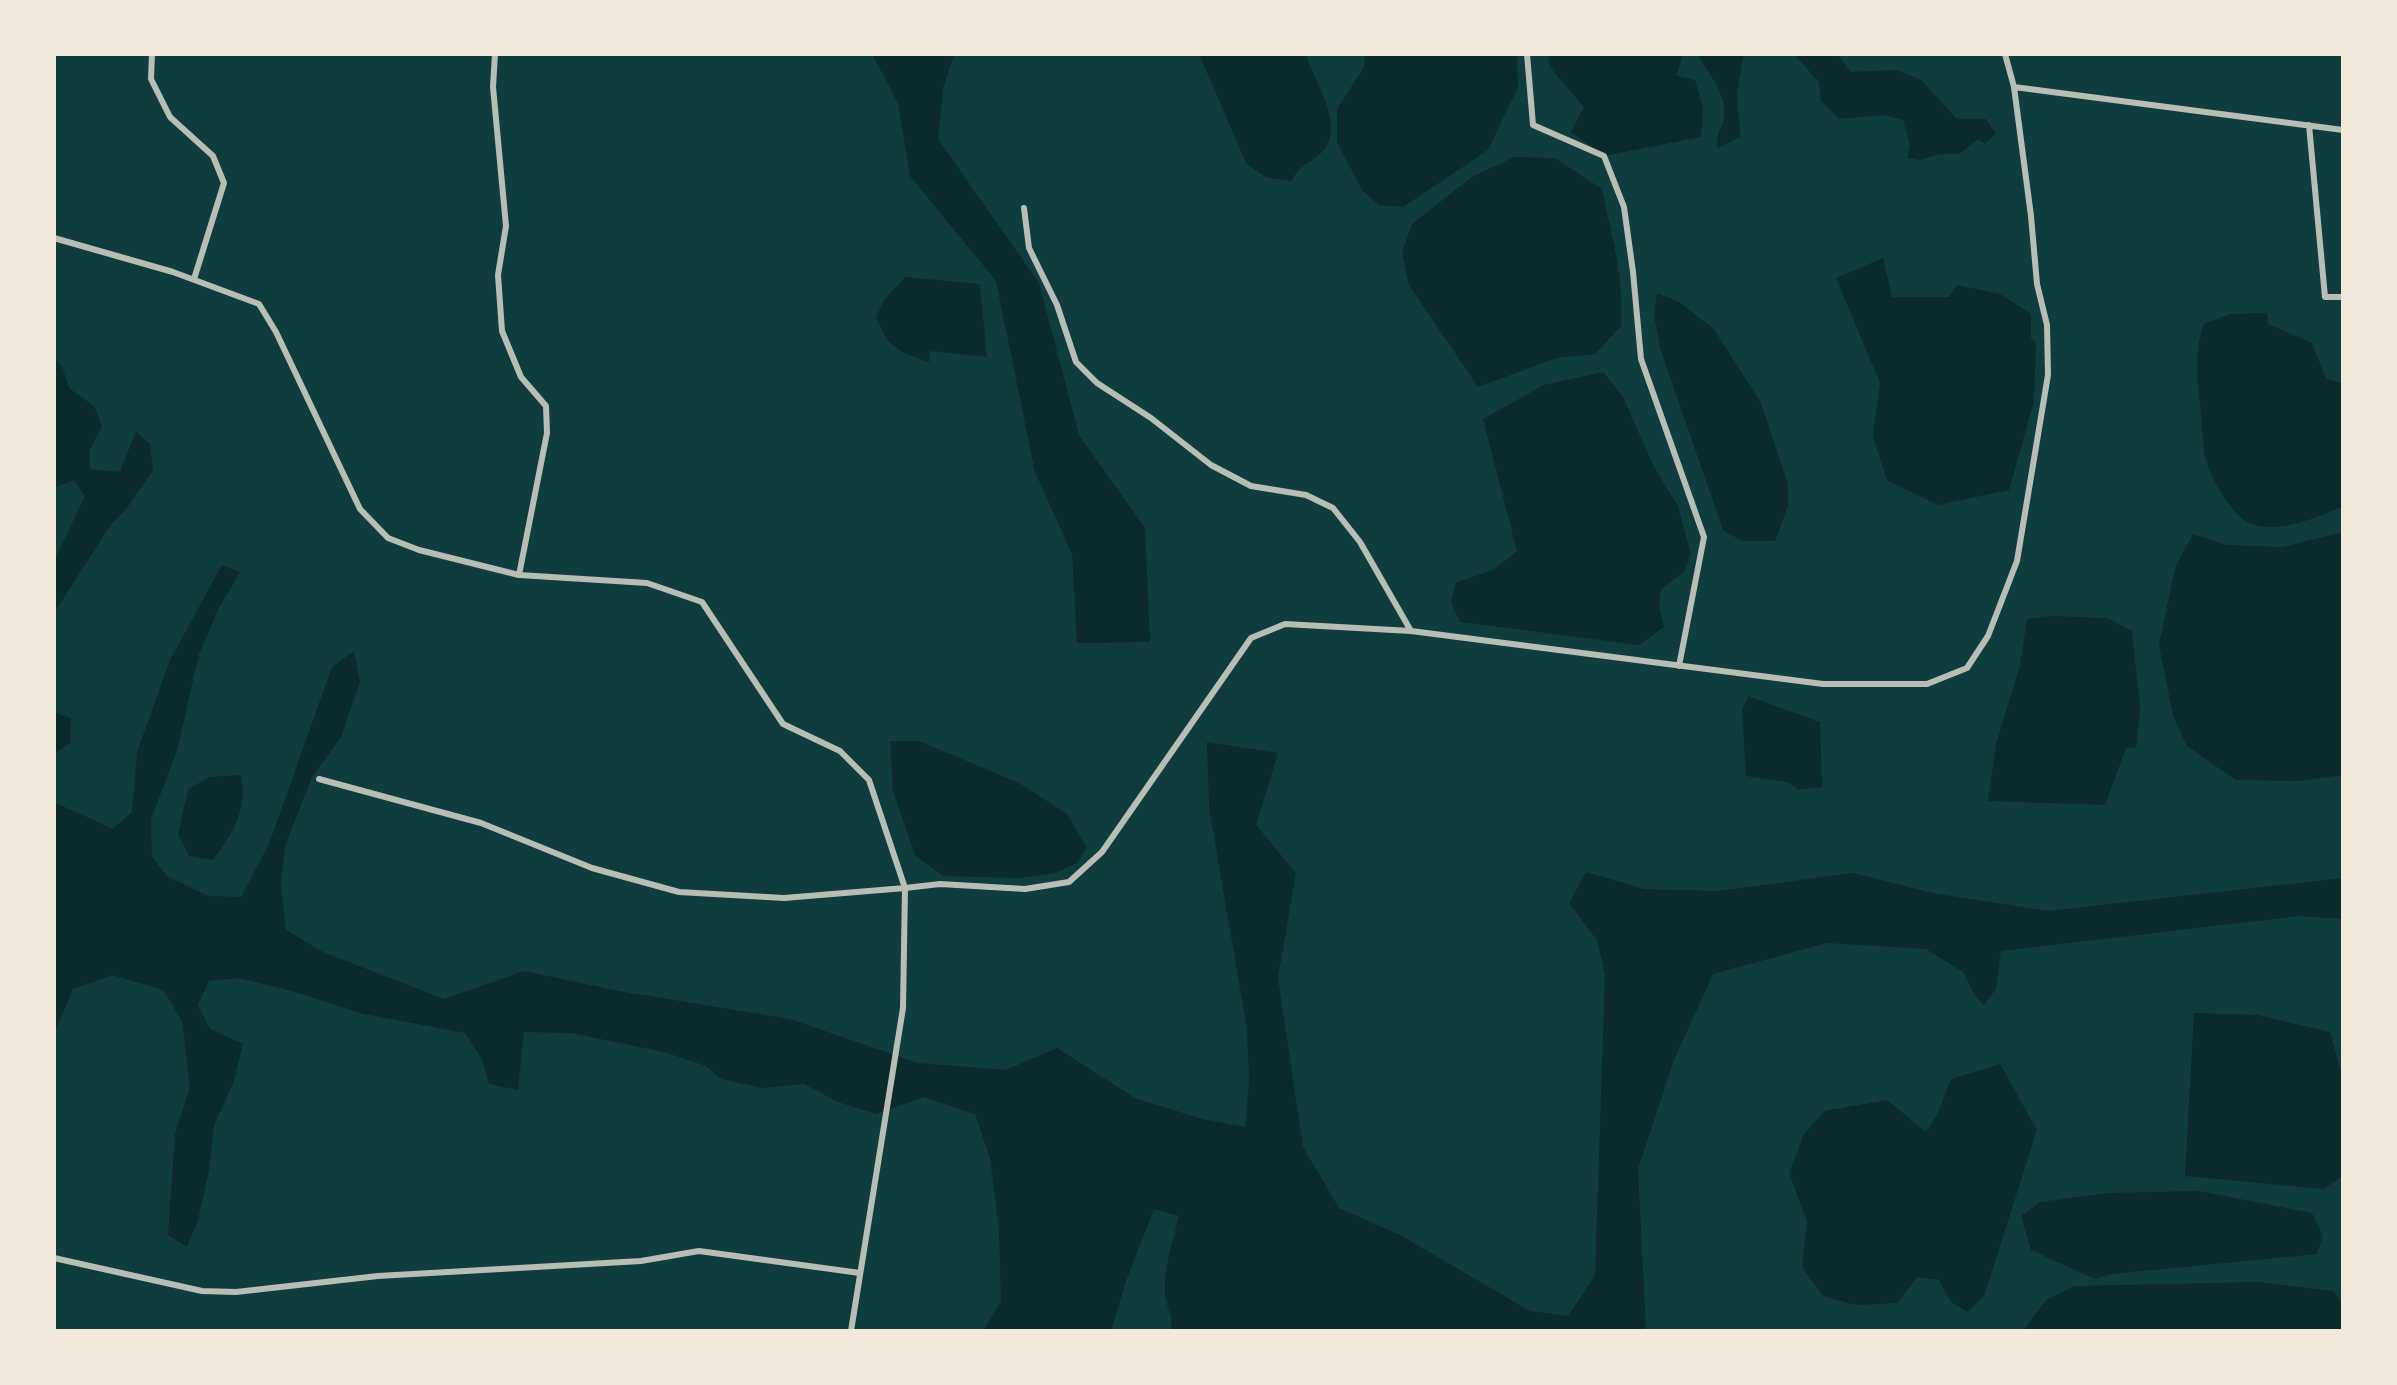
<!DOCTYPE html>
<style>
body{margin:0}
#map{position:relative;width:2397px;height:1385px;overflow:hidden;background:#0f3d3e;font-family:"PT Sans Narrow",sans-serif}
canvas{display:block}
.frame{position:absolute;inset:0;border:56px solid #f1e9da;pointer-events:none}
</style>
<div id="map">
<canvas width="2397" height="1385"></canvas>
<div class="frame"></div>
</div>
<script>
const context = document.querySelector('canvas').getContext('2d');
context.lineJoin = 'round';
function paint(path, color) { context.fillStyle = color; context.fill(path, 'evenodd'); }
function strokePath(path, color, width, dash) { context.strokeStyle = color; context.lineWidth = width; context.lineCap = dash ? 'butt' : 'round'; context.setLineDash(dash || []); context.stroke(path); }
const water = new Path2D(`
 M872,54h82l-11,35 -5,50 101,144 40,152 66,93 5,114 -73,1 -5,-89 -37,-82 -39,-191 -86,-105 -12,-73z
 M1199,54h107c7,28 42,71 16,98 -12,13 -20,10 -31,29l-26,-4 -19,-14z
 M1365,54h152l1,33 -30,63 -85,57 -24,-2 -17,-15 -25,-48v-33l27,-42z
 M1548,54h133l1,4 -6,18 19,4 8,28 -2,29 -97,19 -33,-24 13,-25 -34,-40z
 M1697,54h47l-7,37 3,46 -23,12c-1,-20 5,-18 7,-31 4,-22 -16,-46 -27,-64z
 M1794,54h44l12,18 47,-2 24,10 36,39h29l10,15 -11,10 -6,-5 -20,15h-19l-20,6 -13,-2 3,-13 -7,-25 -20,-5 -44,4 -18,-18 -2,-19z
 M1514,157l41,1 47,31c10,50 22,85 19,137l-26,28 -38,4 -79,29 -69,-102 -7,-33 10,-28 60,-47z
 M1883,258l9,39h57l8,-12 43,9 31,20v24l5,4 -2,59 -25,89 -71,15 -51,-25 -14,-43 7,-54 -44,-105z
 M905,277l75,7 7,73 -56,-6 -2,11c-31,-10 -40,-14 -53,-45l9,-18z
 M1657,293l22,9 34,26 48,75 27,81v22l-13,35h-33l-19,-11 -63,-182 -6,-33z
 M2267,313l1,11 44,19 14,36 15,4 2,123c-27,12 -59,26 -89,19 -20,-5 -42,-45 -48,-64 -3,-12 -3,-26 -4,-37 -3,-34 -10,-67 2,-100l26,-10z
 M54,357l8,9 7,22 26,19 7,20 -12,22v20l30,3 16,-41 14,13 3,26 -26,38 -17,18 -56,87v-52l31,-65 -11,-16 -20,8z
 M1603,372l20,25 31,70 24,39 13,49 -8,18 -22,16 -2,17 5,21 -25,18 -179,-23 -9,-19 4,-20 38,-13 24,-19 -34,-132 61,-34z
 M2343,532v243l-46,6 -61,-1 -49,-34 -14,-30 -14,-71 16,-77 18,-34 34,11 55,2z
 M222,565l18,7 -21,36 -20,46 -22,97 -26,68 1,38 15,19 41,20 33,1 28,-53 63,-177 22,-16 6,31 -19,55 -29,40 -27,69 -4,40 5,44 37,22 121,47 80,-28 95,20 171,28 128,44 88,7 51,-22 78,50 67,21 43,8 4,-48 -2,-49 -38,-223 -2,-65 71,11 -22,72 40,48 -18,105 25,169 36,61 61,27 130,76 38,5 27,-40 10,-301 -8,-35 -28,-37 17,-31 58,17 74,2 135,-18 79,20 116,18 295,-33v41l-44,-3 -298,35 -5,38 -12,16 -8,-8 -13,-25 -37,-23 -99,-6 -114,31 -39,86 -36,109 8,162h-476c5,-13 -4,-23 -5,-36 -2,-26 8,-54 14,-79l-25,-7 -28,72 -15,50h-128l18,-30 -2,-72 -9,-71 -15,-44 -51,-17 -48,17 -38,-12 -34,-18 -41,4 -42,-9 -15,-13 -42,-14 -93,-19 -47,-1 -6,58 -29,-6 -7,-25 -17,-26 -101,-19 -76,-24 -49,-12 -30,3 -11,24 12,24 33,15 -10,40 -19,41 -5,46 -11,49 -11,27 -19,-12 7,-101 15,-47 -8,-66 -19,-31 -51,-15 -39,14 -19,45v-232l59,27 19,-17 5,-60 33,-92z
 M2049,616l59,2 24,13 8,77 -4,40h-10l-21,57 -117,-4 8,-57 24,-78 7,-47z
 M1748,696l72,26 2,65 -24,3 -10,-8 -42,-6 -4,-66z
 M54,712l17,6 -1,25 -16,11z
 M890,741h29l100,42 48,31 20,34 -10,15 -22,10 -36,5 -76,-2 -28,-21 -22,-64z
 M241,775c6,37 -7,56 -28,85l-24,-4 -11,-21 10,-46 22,-12z
 M2194,1013l63,2 73,17 13,47v97l-20,13 -138,-13z
 M2000,1064l37,66 -53,166 -16,16 -17,-10 -12,-22 -22,-3 -19,26 -42,2 -33,-9 -21,-29 5,-45 -18,-49 15,-39 20,-23 63,-11 39,32 11,-17 14,-36z
 M2199,1191l113,22 11,23 -6,18 -205,20 -17,5 -64,-29 -10,-34 19,-14 70,-9z
 M2258,1282l76,9 9,15v25h-320l23,-31 29,-14z`);
const minor = new Path2D(`
 M152,54l-1,25 19,38 43,39 11,27 -30,96
 M495,54l-2,33 13,139 -8,49 4,56 19,46 25,29 1,27 -28,142
 M1527,54l6,71 71,31 20,51 9,65 8,87 63,178 -25,129
 M2005,54l9,33 329,43
 M2309,125l16,172h18
 M1024,208l5,40 28,57 19,57 21,21 54,35 60,47 40,21 55,9 27,13 27,34 51,89
 M54,238l119,34 86,32 17,28 84,177 28,29 31,12 100,25 128,8 55,19 81,122 57,27 29,29 36,108 -121,10 -105,-6 -87,-24 -111,-45 -162,-44
 M54,1258l148,33 34,1 142,-16 263,-15 58,-10 161,22
 M851,1331l52,-323 2,-120 35,-4 85,5 44,-7 33,-30 149,-214 34,-14 126,7 412,53h104l40,-16 21,-32 29,-75 31,-186 -1,-50 -10,-41 -6,-68 -17,-129`);
paint(water, '#0a2a2b');
strokePath(minor, '#b8beb3', 6);
</script>
